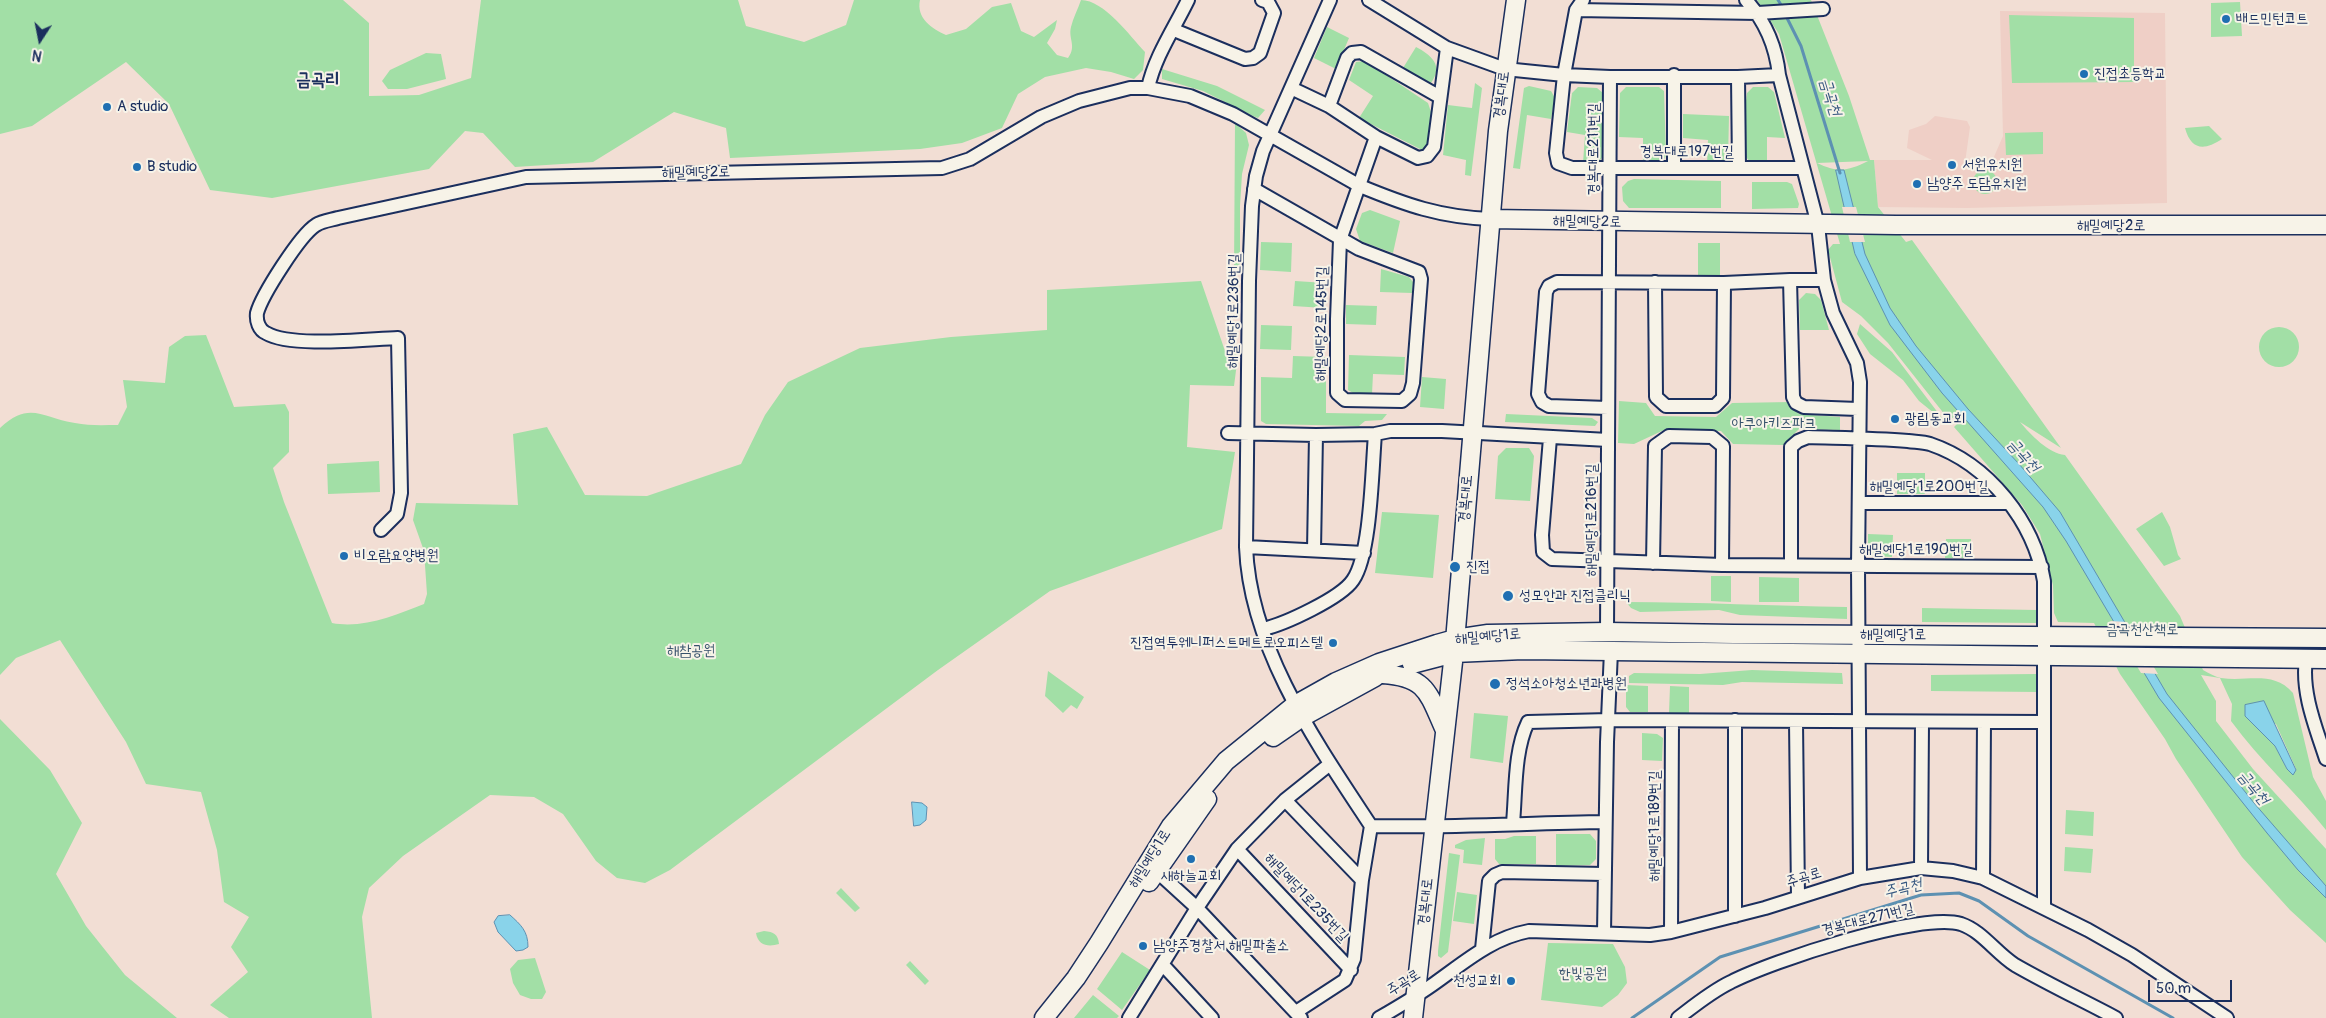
<!DOCTYPE html>
<meta charset="utf-8">
<style>
body{margin:0}
#map{position:relative;width:2326px;height:1018px;overflow:hidden;background:#f2ded4;font-family:Pangolin,sans-serif}
canvas{display:block}
.north{position:absolute;left:15px;top:15px;width:50px;height:50px;-webkit-text-stroke:4px #f7f3e8;paint-order:stroke;rotate:191deg;font-size:14px;font-weight:700;line-height:20px;text-align:center;color:#1b2f5e}
.north::after{content:'';display:block;margin:auto;width:18px;height:22px;background:#1b2f5e;clip-path:polygon(50% 0,100% 100%,50% 72%,0 100%)}
.scale{position:absolute;left:2148px;top:980px;width:84px;height:22px;box-sizing:border-box;border:2px solid #1b2f5e;border-top:0;padding-left:6px;font-size:15px;line-height:18px;white-space:nowrap;color:#1b2f5e;-webkit-text-stroke:4px #f7f3e8;paint-order:stroke}
</style>
<div id="map">
<canvas width="2326" height="1018"></canvas>
<div class="north">N</div>
<div class="scale">50 m</div>
</div>
<script>
const context = document.querySelector('canvas').getContext('2d');
context.lineJoin = 'round';
function paint(path, color) { context.fillStyle = color; context.fill(path, 'evenodd'); }
function strokePath(path, color, width, dash) { context.strokeStyle = color; context.lineWidth = width; context.lineCap = dash ? 'butt' : 'round'; context.setLineDash(dash || []); context.stroke(path); }
function label(font, color, halo, rows, align = 'center') {
  context.font = font + ' Pangolin,"Poor Story",sans-serif'; context.lineWidth = 4; context.setLineDash([]); context.textBaseline = 'middle'; context.strokeStyle = halo; context.fillStyle = color; for (const [text, x, y, turn = 0] of rows) {
    context.save(); context.translate(x, y); context.rotate((+turn || 0) * Math.PI / 180); context.textAlign = isNaN(turn) ? turn : align; if (halo) context.strokeText(text, 0, 0); context.fillText(text, 0, 0); context.restore();
  }
}
const built = new Path2D(`
 M2000,11l165,2 2,190 -200,5 -89,-1 -4,-47h58l-25,-12 2,-18 17,-6 9,-8 32,5 3,6 -6,43 26,-4 13,-30z`);
const green = new Path2D(`
 M0,0h343l26,23v73l50,-1 52,-17 10,-78h257l8,26 58,16 42,-17 8,-25h66c-4,18 12,29 26,35l20,-6 26,-22 19,-4 10,28 13,6 23,-17 -2,9 -8,14 10,12 11,3c9,-12 0,-19 3,-31 2,-9 7,-18 10,-27 23,0 49,36 64,52l-2,18 -9,9 -23,-7 -25,-4 -41,9 -27,17 -16,34 -40,15 -42,6 -190,9 -4,-30 -52,-16 -81,50 -78,5 -32,-34 -18,-2 -36,38 -157,29 -62,-8 -41,-86 -43,-42 -94,64 -32,8z
 M1757,0h54l38,96 21,64h4l4,47 28,35 6,-2 149,208 -41,-26c10,12 29,32 45,33l115,161 23,54c6,3 12,7 18,8 27,4 52,-8 72,15l20,84 13,24v29c-30,-38 -66,-69 -95,-109l1,-17 -12,-26 -19,-3 15,26v20l37,48 73,80v94l-36,-33 -48,-53 -66,-98 -11,-20 -45,-65 -26,-51 -36,-1 -4,-9 -1,-28 -13,-51 -18,-29 -68,-78 3,-3 -3,-7 -5,3 -61,-77 -27,-27 -19,-14 -14,-52 5,-6h7l-61,-210zM1868,161c-20,10 -30,12 -51,2zM2245,716l31,8 20,45 -3,5 -6,-5 -12,-23z
 M2240,2l2,34 -31,1v-34z
 M2009,15l125,3v64l-122,1z
 M1327,27l22,11 -13,31 -22,-11z
 M1416,47c15,8 28,18 15,36l-28,-15z
 M426,53l15,1 5,25 -39,10h-19l-6,-8 8,-11z
 M1365,61l63,42 3,9 -4,36 -5,2 -63,-32 14,-22 -24,-16 7,-18z
 M1162,69l55,17 48,24 -7,8 -5,-2 -50,-25 -41,-12z
 M1475,83l7,5 -11,88 -6,-1 1,-15 -23,-5 5,-50 24,3z
 M1529,86l22,5 4,7 -4,21 -24,-4 -7,54 -7,-1 11,-80z
 M1578,87l19,1 6,5v63l-5,7h-15l2,-28 -18,-3 5,-39z
 M1626,87h33l5,4 2,64c-3,11 -14,9 -23,8v-25l-24,-1 1,-44z
 M1753,87h15l6,5 11,46 -18,-1v27l-16,-1 -5,-6v-56l1,-8z
 M1683,114l46,2 -1,45 -4,3 -17,1 1,-25 -25,-2z
 M1235,123l11,10 3,12 -7,29 -2,32v57l-1,6 -5,4z
 M2209,126l13,13c-18,12 -31,11 -37,-11z
 M2043,132v22l-37,1 -1,-22z
 M1973 182a12 12 0 1 1 24 0a12 12 0 1 1-24 0Z
 M1634,179l87,2v27h-92l-6,-7 -1,-14 6,-6z
 M1752,182h35l5,2 7,20 -1,4 -46,1z
 M1370,210l30,11 -7,32 -33,-12 -4,-12 6,-16z
 M1261,242l31,1 -1,29 -31,-2z
 M1698,243h22v32h-22z
 M1381,269l28,8 4,5 -1,11 -32,-1z
 M1201,281l24,70 13,4 -4,31 -44,-1 -3,62 48,5 -13,77 -172,62 -112,79 -268,200 -25,13 -28,-5 -21,-17 -33,-47 -29,-17 -44,-2 -87,61 -34,32 -7,29 10,101h-143l-19,-13 38,-33 -17,-25 18,-30 -25,-15 -7,-52 -16,-58 -55,-8 -20,-42 -66,-102 -44,18 -16,17v-247c30,-28 42,-10 75,-5 14,3 29,2 43,2l9,-18 -4,-27 42,3 4,-36 16,-11 21,-1 28,72 51,-3 4,8v40l-16,16 11,34 48,121c31,6 64,-8 92,-19l3,-10 -3,-43 -11,-31 3,-17 102,2 -5,-71 34,-7 38,68 62,1 94,-32 24,-49 23,-33 72,-34 91,-11 96,-7v-40z
 M1295,281l31,2 -2,25 -31,-2z
 M1806,293l9,1 6,6 8,30h-29l-1,-30z
 M1346,305l31,1 -1,19 -30,-1z
 M1860,324l32,28 53,70 -26,-21 -16,-21 -33,-26 -13,-20z
 M1261,325l31,1 -1,24 -31,-1z
 M2259 347a20 20 0 1 1 40 0a20 20 0 1 1-40 0Z
 M1349,355l56,2 -1,18 -31,-1 -1,20 -19,-1 -5,-3z
 M1293,356l33,1v56l61,1 -5,6 -17,1 -6,5 -93,-2 -5,-3v-44l31,1z
 M1422,377l24,2 -2,30 -24,-2z
 M1619,401l27,2 9,13 61,1 16,-14 59,-1 8,12 41,3v13l-41,-1 -16,16 -50,-1 -12,-13 -57,-1 -30,14 -16,-1z
 M1506,414l86,4 6,4 -3,4 -90,-4z
 M1506,448h23l5,8 -4,45 -35,-2 3,-43z
 M379,461l1,31 -52,2 -1,-30z
 M1897,473h28v21h-28z
 M1382,512l57,3 -6,63 -58,-5z
 M2162,512l8,15 8,28 3,4 -17,7 -28,-37z
 M1868,534l25,1 -1,22 -19,-1 -5,-6z
 M1946,539h25v19h-26z
 M1711,576h20v26l-20,-1z
 M1759,577l40,1v24h-40z
 M1626,602c74,0 147,4 221,5v12l-107,-4 -21,-5 -79,2 -9,-4z
 M1922,608l115,2v13l-115,-1z
 M1752,670l90,3 1,11 -101,-2 -19,3 -94,-2v-7l5,-3 66,1z
 M1048,671l36,26 -7,12 -6,-4 -8,8 -18,-17z
 M2037,674l1,18 -107,-1v-16z
 M1626,685l22,1v26h-18l-4,-5z
 M1670,686l19,1v26h-20z
 M1474,713l34,3 -5,47 -33,-5z
 M0,719l50,51 32,53 -26,51 30,52 39,49 52,43h-177z
 M1642,733l15,1 6,4 -1,23 -20,-1z
 M2066,810l28,2 -1,24 -28,-2z
 M1556,834h34l6,7v18l-6,6 -34,1z
 M1514,836h22v28h-37l-4,-5v-20h10z
 M1485,838l-3,27 -19,-2 1,-13 -9,-2v-3l11,-5z
 M2065,847l28,2 -2,24 -27,-2z
 M1449,853l11,2 -12,97 -7,6 -3,-2v-5z
 M841,888l19,20 -5,4 -19,-19z
 M1457,892l20,3 -3,29 -21,-3z
 M764,931c10,1 14,3 15,13 -10,3 -21,2 -23,-11z
 M1548,943l65,1 12,23 2,16 -9,12 -16,12 -61,-7z
 M1122,952l28,18 -28,40 -25,-21z
 M535,958l11,34 -4,7h-11l-11,-4 -7,-12 -3,-14 8,-9z
 M910,961l19,20 -4,4 -19,-20z
 M1093,995l26,21 -2,2h-43z`);
const water = new Path2D(`
 M1836,170h8l21,84 25,54 26,38 52,63 51,55 41,48 107,182 87,109 72,83v12l-28,-28 -31,-37 -108,-135 -93,-157 -23,-34 -101,-114 -52,-68 -35,-71z
 M2264,701l32,69 -3,5 -6,-6 -12,-23 -30,-30v-11z
 M912,802l10,1 5,4 -1,13 -6,5 -6,1z
 M510,915c11,10 18,16 18,32l-5,3 -7,1 -18,-19 -4,-10 4,-6z`);
const pier = new Path2D(`
 M1842,207h14l9,35h-15z
 M2110,621l17,1 31,52 -17,-1z`);
const stream = new Path2D(`
 M1778,0l5,8
 M1785,14l16,32 39,127
 M1632,1018l88,-61 201,-62 38,-2 20,8 49,35 145,82`);
const street = new Path2D(`
 M1369,0l78,48 58,21 59,6 46,2h128l41,-2
 M1583,0l-7,10 -12,65 -8,78 2,10 14,5h231
 M1746,0c19,21 30,47 33,75l39,150 6,55 9,33 24,50 3,19 -2,184 2,312
 M1576,10l182,3 65,-4
 M1174,30l71,29 8,-1 7,-5 14,-40 -6,-11 -6,-2
 M1738,77l1,91
 M1148,88c7,-32 26,-59 40,-88
 M1291,88l38,18 47,31
 M1329,106l18,-48 5,-5 9,-1 79,45
 M1674,168v-93
 M1254,189l105,60 60,23 2,7 -8,104 -3,11 -8,7 -57,-1 -8,-7v-74l3,-79 36,-103 42,21 9,-2 7,-9 13,-99
 M1824,280h-34l3,117 3,6 8,4 54,2
 M1655,282l1,115 10,9h49l8,-8 1,-115
 M1608,408l-59,-2 -7,-4 -4,-8 8,-102 3,-6 8,-4 167,1 66,-3
 M1228,433l88,2 59,-1 15,-3h52l166,9
 M1550,438l-8,97 1,17 9,7 170,6 320,2
 M1860,503h148
 M381,530l16,-16 4,-21 -3,-155c-31,1 -107,10 -132,-5 -7,-3 -10,-12 -9,-20 5,-18 43,-78 59,-88 6,-4 15,-5 22,-7l188,-41 416,-9 28,-9 71,-42 38,-16 51,-13h18l42,8 43,18 127,72c46,19 80,31 130,33
 M1246,547l118,6
 M1314,550l2,-115
 M1653,563l2,-117 14,-10 43,1 11,9 -1,119
 M1791,565v-118l7,-6 10,-4c33,1 67,1 100,4 7,1 15,1 22,3 59,20 104,78 114,137v327
 M1263,629c22,-5 78,-31 90,-49 18,-26 19,-111 22,-146
 M1607,632l3,-555
 M2306,659c-5,33 10,69 20,100
 M1735,720v196
 M1796,722l2,175
 M1285,800l77,80
 M1513,823c3,-32 1,-72 15,-101l81,-2 435,2
 M1371,826c78,2 156,-3 234,-4
 M1237,849l114,121
 M1151,866l46,42 104,110
 M1921,868l1,-146
 M1983,878l1,-156
 M1671,932l1,-211
 M1604,933l3,-191 4,-91
 M1482,949l7,-68 6,-6 7,-3 102,2
 M1163,965l49,53
 M1296,1012l49,-32 9,-21 8,-79 9,-54c-54,-82 -121,-177 -125,-279l3,-266 3,-75 4,-30 7,-25 67,-151
 M1129,1018l68,-110 40,-59 48,-49 45,-36
 M1379,1018c19,-11 38,-22 56,-35 31,-22 57,-45 94,-52l121,4 21,-3 94,-24 95,-30 61,-10 32,3 30,7 105,52 44,25 95,63
 M1678,1018c17,-13 34,-27 53,-36 41,-21 188,-70 230,-58 21,7 35,29 54,41 33,19 67,35 101,53`);
const secondary = new Path2D(`
 M1490,219l406,6h430
 M1412,664l42,-11 69,-3 803,9
 M1383,674c43,3 45,18 61,54
 M1273,737l29,-20 73,-40
 M1149,882l58,-83
 M1044,1018l32,-40 23,-35 72,-117 55,-65 69,-56 41,-23 43,-19 58,-19 18,-5 33,-5 119,-2 127,2 592,4
 M1413,1018l41,-365 44,-522 18,-131`);
const markers = [
 [2226,19,5,"#1f6fb2"],
 [2084,74,5,"#1f6fb2"],
 [107,107,5,"#1f6fb2"],
 [1952,165,5,"#1f6fb2"],
 [137,167,5,"#1f6fb2"],
 [1917,184,5,"#1f6fb2"],
 [1895,419,5,"#1f6fb2"],
 [344,556,5,"#1f6fb2"],
 [1455,567,6,"#1f6fb2"],
 [1508,596,6,"#1f6fb2"],
 [1333,643,5,"#1f6fb2"],
 [1495,684,6,"#1f6fb2"],
 [1191,859,5,"#1f6fb2"],
 [1143,946,5,"#1f6fb2"],
 [1511,981,5,"#1f6fb2"]
];
const poiNames = [
 ["배드민턴코트",2236,19],
 ["진접초등학교",2094,74],
 ["A studio",117,107],
 ["서원유치원",1962,165],
 ["B studio",147,167],
 ["남양주 도담유치원",1927,184],
 ["광림동교회",1905,419],
 ["비오람요양병원",354,556],
 ["진접",1466,567],
 ["성모안과 진접클리닉",1519,596],
 ["진접역투웨니퍼스트메트로오피스텔",1323,643,"right"],
 ["정석소아청소년과병원",1506,684],
 ["새하늘교회",1191,876,"center"],
 ["남양주경찰서 해밀파출소",1153,946],
 ["천성교회",1501,981,"right"]
];
const streetNames = [
 ["경복대로",1502,95,-83],
 ["경복대로211번길",1594,149,-90],
 ["경복대로197번길",1687,152],
 ["해밀예당2로",696,173,-1],
 ["해밀예당2로",1587,222,1],
 ["해밀예당2로",2111,226],
 ["해밀예당1로236번길",1234,311,-89],
 ["해밀예당2로145번길",1322,324,-89],
 ["해밀예당1로200번길",1929,487],
 ["경복대로",1466,499,-85],
 ["해밀예당1로216번길",1592,520,-90],
 ["해밀예당1로190번길",1916,550],
 ["해밀예당1로",1893,635],
 ["해밀예당1로",1488,637,-5],
 ["해밀예당1로189번길",1655,826,-90],
 ["해밀예당1로",1150,859,-58],
 ["주곡로",1804,878,-17],
 ["해밀예당1로235번길",1306,898,47],
 ["경복대로",1426,902,-84],
 ["경복대로271번길",1868,920,-14],
 ["주곡로",1404,983,-32]
];
const parkNames = [
 ["아쿠아키즈파크",1774,424],
 ["금곡천산책로",2142,630],
 ["해참공원",691,651],
 ["한빛공원",1583,974]
];
const waterNames = [
 ["금곡천",1830,97,73],
 ["금곡천",2023,456,49],
 ["금곡천",2253,788,51],
 ["주곡천",1903,889,-14]
];
const quarterNames = [
 ["금곡리",318,80]
];
paint(built, '#efcfc6');
paint(green, '#a2dfa6');
paint(water, '#89d3ea');
strokePath(water, '#5d91b2', 1);
paint(pier, '#f2ded4');
strokePath(stream, '#5d91b2', 3);
strokePath(street, '#1b2f5e', 16);
strokePath(secondary, '#1b2f5e', 21);
strokePath(street, '#f7f3e8', 12);
strokePath(secondary, '#f7f3e8', 18);
for (const [x, y, r, color] of markers) { const dot = new Path2D(); dot.arc(x, y, r, 0, 2 * Math.PI); context.fillStyle = color; context.fill(dot); strokePath(dot, '#f7f3e8', 2); }
label('15px', '#1b2f5e', '#f7f3e8', poiNames, 'left');
label('15px', '#1b2f5e', '#f7f3e8', streetNames);
label('15px', '#36526c', '#f7f3e8', parkNames);
label('italic 16px', '#365881', '#f7f3e8', waterNames);
label('bold 18px', '#1b2f5e', '#f7f3e8', quarterNames);
</script>
